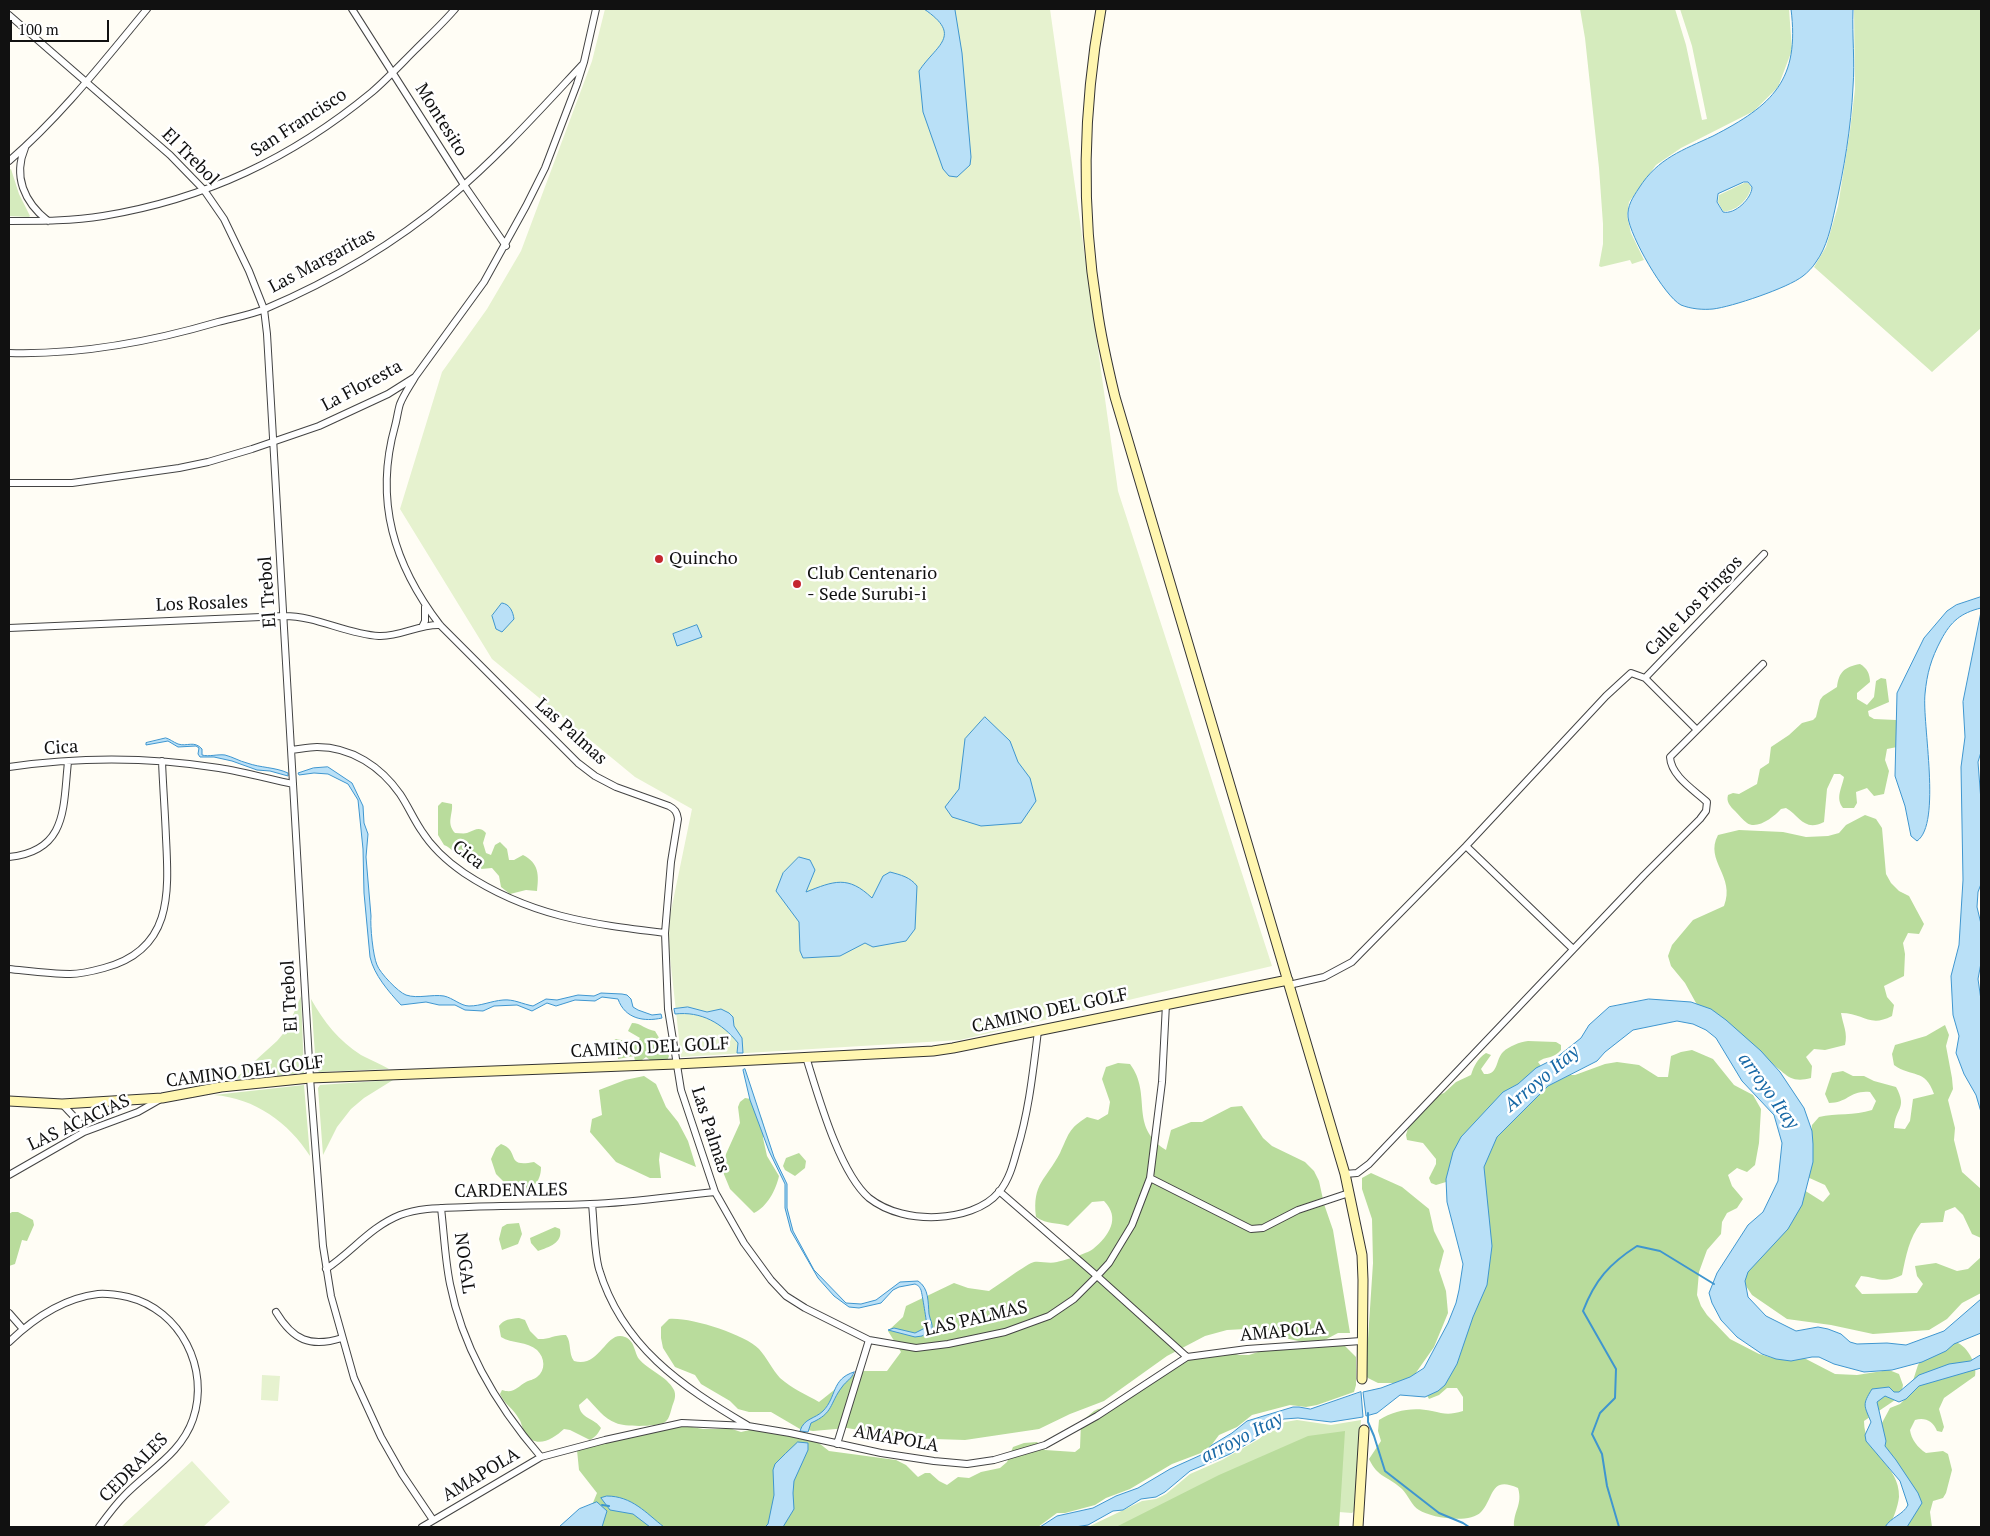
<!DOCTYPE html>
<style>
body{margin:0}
#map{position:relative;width:1990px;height:1536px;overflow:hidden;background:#fffdf5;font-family:"PT Serif",serif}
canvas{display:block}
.frame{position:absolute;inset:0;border:10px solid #111;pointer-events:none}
.scale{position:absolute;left:10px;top:20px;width:99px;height:22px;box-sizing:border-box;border:2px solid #111;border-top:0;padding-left:6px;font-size:15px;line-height:18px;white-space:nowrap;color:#111;-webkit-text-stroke:4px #fff;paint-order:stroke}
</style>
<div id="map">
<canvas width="1990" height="1536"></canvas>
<div class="frame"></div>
<div class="scale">100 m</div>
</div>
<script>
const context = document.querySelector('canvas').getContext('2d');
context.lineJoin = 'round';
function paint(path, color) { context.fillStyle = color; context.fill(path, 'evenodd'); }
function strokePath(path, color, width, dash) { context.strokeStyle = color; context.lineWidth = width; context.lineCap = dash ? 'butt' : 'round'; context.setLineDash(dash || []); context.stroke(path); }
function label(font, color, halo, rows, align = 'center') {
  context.font = font + ' "PT Serif",serif'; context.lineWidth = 5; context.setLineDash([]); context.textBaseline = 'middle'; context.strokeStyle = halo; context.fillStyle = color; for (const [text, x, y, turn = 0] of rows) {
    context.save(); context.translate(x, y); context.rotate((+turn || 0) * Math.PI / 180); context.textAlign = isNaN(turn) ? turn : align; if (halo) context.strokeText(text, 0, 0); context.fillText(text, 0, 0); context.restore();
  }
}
const green = new Path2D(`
 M1580,9h95l11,36 16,75 5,-1 -15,-73 -12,-37h109l3,41 -14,37 -24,24 -73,37 -25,17 -27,37 -2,14 4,17 13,27 -12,4 -2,-4 -29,7 -2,-1 4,-22v-20l-4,-56 -14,-130z
 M1854,9h127v319l-49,44 -118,-105 12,-20 12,-41 12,-75 5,-42z
 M11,169l8,25 11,22 -1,1 -20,-1v-46z
 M1744,183h4l3,4c-1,11 -16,26 -28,24l-5,-9 1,-7z
 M301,996l3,77 -69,6 42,-38 10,-12z
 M311,999c13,23 28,42 50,56 9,5 20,9 28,14l-70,3 -3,-4z
 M393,1080l-29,18 -13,11 -14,18 -14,28 -5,-67 2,-3z
 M304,1085l6,71c-21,-33 -55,-58 -96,-61z
 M1297,1420l34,5 30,-5 -6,90 -3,3 -54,-4 -69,18h-141l54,-26 14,-2 10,-5 24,-20 32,-14 37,-21 12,-11 14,-6z`);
const forest = new Path2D(`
 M1860,664c7,4 10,10 10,18l-13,11v6l10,6 7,-8 2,-16 5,-3 5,1 3,23 -21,9 1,5 5,3 22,1 3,5 -2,22 -10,2 -2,11 4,11 -5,23 -10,2 -7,-8 -11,4 1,11 -3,5h-11c-8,-10 -1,-20 1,-31l-4,-3h-6l-7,15 -3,33c-20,10 -24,-6 -38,-14l-5,1c-7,8 -24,21 -34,14 -4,-3 -8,-8 -12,-12 -5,-5 -9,-9 -7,-16l5,-2 6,1 18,-10 3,-15 9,-6 2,-16 18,-12 13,-12 11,-3 3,-3 4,-17 3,-4 14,-9c2,-15 7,-20 23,-23z
 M442,802l10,2c1,11 -6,19 3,29 4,0 9,1 12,0 9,-3 12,-7 19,0l-3,10 3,10 5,2 4,-10 5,-3 7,7 2,11h5l9,-5c16,8 16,20 14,36l-11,-1 -16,4 -9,-7 -2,-11 -7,-8 -11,1c-6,-5 -11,-7 -18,-10 -7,-3 -11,-11 -19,-14l-6,-10v-29z
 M1865,815l11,4 6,9 4,46 5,9 8,8 10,5 15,28 -5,10 -11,-1 -5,10 2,11 -1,22 -20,10 3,11 7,8 -2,11c-23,12 -28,-3 -51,-3 2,12 7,20 4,32l-20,5 -11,-1 -8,8 6,9 -1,12c-25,7 -26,-9 -46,-18 -8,-4 -23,-2 -32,-2l-37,-55 -11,-20 -14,-17 -3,-10 4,-11 21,-25 31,-14c12,-30 -20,-45 -6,-71l21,-5 44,2 23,5 22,-1 11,-3 7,-8z
 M632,1023c9,0 14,7 23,8l6,10 4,3 -4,4 -11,2 1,2 17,2 1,2 -2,5 -12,3 -9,-7 -8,6 -3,-2 -1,-5 -16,3v-13l-8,-2 1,-2 5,-3 20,4 4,-5 -12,-7z
 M1945,1025l4,10 -3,11 6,32 1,11 -5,11 7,28 -1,12 8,32 19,17v49l-9,-4 -9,-19 -8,-8 -10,4 -2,11 -22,1c-12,15 -15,33 -19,52 -18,9 -23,3 -41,1l-6,10 7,8 55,-1 6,-9 -6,-8 -2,-10 21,-3 21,8 11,-2 13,-12v36l-19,10 -15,16 -18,11 -56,4 -42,-9 -44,-6 -35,-24 -8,-12 1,-11 59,-82 19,12 7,-8 -5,-9 -20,-9 7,-51 7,-8c17,-4 35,-1 53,-7l4,-9 -6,-9c-20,-2 -22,11 -41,11l-4,-9 7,-21 11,-2 10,5h11l10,5 22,6c12,22 -1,21 -2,41l11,1 5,-8 3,-22 21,-5c-9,-26 -22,-16 -40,-29l-2,-11 3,-9 31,-9z
 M1528,1041l28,1 5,3v5c-7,9 -16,6 -23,12l6,8 -98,112 -10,3 -5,-2 -2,-5 7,-14v-5l-13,-16 -16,-3 -1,-5 3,-10 20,-27 15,-5 12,-11 15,-7c3,-9 6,-16 15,-22l5,2 -10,14 3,5c15,1 11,-14 19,-22 6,-6 17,-10 25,-11z
 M1692,1050l21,9 21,26 19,10 8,14 -2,34 -4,22 -8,7 -10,-4 -9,7 4,11 11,13 -6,9 -10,5 -5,9 -1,12 -14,16 -8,22 -2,23 4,11 6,9 23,24 29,15 14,4 22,-2 11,3 29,15 22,1 32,-5 10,4 4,11 -2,11 -37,25c0,34 36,43 35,76 -1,10 -6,22 -10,30h-375c-1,-16 9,-22 4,-39 -28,-13 -24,10 -37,24 -11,12 -50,6 -62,-2 -7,-4 -11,-15 -17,-21 -14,-13 -24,-11 -33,-30l12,-18 -3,-10 1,-11c16,-10 34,-13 53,-9 13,3 17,4 31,0v-14l-6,-9h-10l-8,7 -10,4 -5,-9 43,-101 -2,-106 44,-72 52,-36h14l30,-11 12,-2 22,3 19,12h10l3,-21 10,-4z
 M1118,1063l12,1c23,31 -2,62 36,86l5,-20 20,-8h11l29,-15 11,-1 21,32 9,8 33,16 9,9 5,10 5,23 9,26 17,103h-12l-19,10h-12l-22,-5 -22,-10 -36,2 -22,6 -38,20 -63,45 -34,13 -31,15 -74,11 -60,-2 -58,-10 -34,3 -13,-2 -29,-17h-22l-11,-3 -8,-8 -29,-17 -6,-9 -20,-8 -12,-19 -2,-10v-11l8,-8c21,-2 75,15 90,30 8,9 13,20 21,29 11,10 27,17 39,24l34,-27 11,-4h23l14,-19 -13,-21 15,-14 3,-11 48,-23 14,5 21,3c8,-5 39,-28 45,-29 7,-1 15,2 23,0 9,-2 29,-8 36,-13 16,-13 28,-31 11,-48l-12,1 -24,24c-12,-4 -20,-1 -32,-9 -4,-34 10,-37 24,-64 9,-19 8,-24 27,-36l11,3 10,-6 2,-12 -8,-23 4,-12z
 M644,1076l12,8 10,23 12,15 10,19 8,26 -36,-15 -1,8 2,18h-11l-34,-16 -26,-30 2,-13 10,-4 -3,-25 26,-10z
 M745,1098l6,1 11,20 2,8 -1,11 4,18 12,20c-3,14 -12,31 -25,37l-24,-24 -7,-17 3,-18 14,-31 -2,-16 2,-5z
 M501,1144c20,7 3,24 33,18l7,5c0,17 -10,21 -23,29l-12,-3 -3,-12 -7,-7 -5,-15 5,-11z
 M799,1153l7,8 -1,7 -10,8 -10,-6 -2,-4 3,-8z
 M1371,1173l31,14 27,22 5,22 10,20 -5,19 7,21 2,22 -14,34 -21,30 -13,6h-22l-10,-5 -7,-7 1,-12 6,-20 5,-76 -1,-44 -10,-30v-11z
 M12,1212h6l15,8 1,5 -7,16 -5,-1 -7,24 -6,2v-52z
 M519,1223l3,11 -4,10 -16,6 -3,-11 3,-12 5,-3z
 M555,1227l5,2c3,14 -11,18 -22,22l-7,-8 -1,-5z
 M519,1318l6,2 5,11 8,8c10,1 18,-5 28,-4 6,8 2,18 8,26 26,8 32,-32 51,-24 10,4 9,15 14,22 9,11 28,17 35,31 2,5 1,9 -1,14 -2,5 -3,15 -8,18 -8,5 -40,5 -49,1 -12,-4 -21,-17 -29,-25l-8,7c1,14 16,13 22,23 -3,6 -6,9 -11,12l-20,-10 -6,-1c-11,10 -28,21 -39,4 -3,-4 -3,-10 -6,-14 -5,-10 -15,-15 -19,-25l2,-4c12,4 15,-3 24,-8 4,-2 7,-2 11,-5 9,-7 8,-19 0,-27 -10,-9 -25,-6 -36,-13l-2,-11c5,-7 11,-7 20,-8z
 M1954,1342c12,1 24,23 21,34l-31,22 -5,11 5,18 -2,5 -5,-1c-4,-10 -12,-14 -22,-11l-5,10c1,9 8,18 16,23l17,-2 5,3 4,16 -6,23 -3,5 -10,3 -3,11 2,15h-24v-19l-7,-37 -22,-27 -3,-10 14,-26 10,-4 8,-8 10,-31 3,-5z
 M1342,1343l14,14v28l-2,7 -37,13 -11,2 -16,-2 -38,10 -15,12 -18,8 -9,12 -9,6 -29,11 -42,25 -24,9 -11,7 -30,8h-8l-19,14h-455l14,-34 -18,-23 -2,-20 23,-7 3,1 4,-3 79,-15 17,3h29l9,3 13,-3 61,11 14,11 67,9 10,5 12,12 7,-4h5l9,8 8,4 11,-8 11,1 12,-6 19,-4 7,-6 6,-15 11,-4 13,-1 8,8 30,2 5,-4 1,-26 13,-11 4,-2 17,-2 67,-47 51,-7 6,2h10l18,-6z
 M1345,1431l-6,96h-223l103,-52 89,-39z`);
const pitch = new Path2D(`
 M605,9h445l68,482 154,475 -312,74 -279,17 -14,-127 25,-121 -57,-32 -143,-118 -92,-150 42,-137 45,-63 34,-58 71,-190z
 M262,1375l18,1 -2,25 -17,-1z
 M192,1461l38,41 -27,25h-80l-1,-1z`);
const water = new Path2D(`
 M924,9h31v1l7,43 9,104 -1,8 -13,12 -8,-1 -6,-7 -20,-57 -4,-41c17,-26 45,-35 5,-62z
 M1791,9h62v1c-1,26 2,51 0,77 -2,41 -9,82 -18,122 -4,18 -8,38 -19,53 -3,5 -9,11 -13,14 -15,12 -72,31 -90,33 -10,1 -22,0 -32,-4 -17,-9 -51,-69 -53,-88 -1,-11 5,-20 11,-29 19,-30 44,-38 74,-52 60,-31 87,-56 78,-127zM1744,182h4l4,5c0,11 -17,28 -29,25l-6,-10 1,-8z
 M1981,597v11c-20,5 -30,13 -40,32 -10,19 -14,33 -16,54 -3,29 17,130 -8,147l-6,-5 -6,-30 -10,-30 2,-83 27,-55 23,-27 9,-6z
 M502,603c8,1 11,9 12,16l-12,13 -6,-3 -4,-13z
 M1981,612v140l-3,10 3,39v83l-3,8 -1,15 4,17v39l-3,16 3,21v112l-5,-17 -12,-21 -8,-21 3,-17 -6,-21 -2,-39 8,-31 4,-65 -2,-113 4,-30 -2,-35z
 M697,625l5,12 -25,9 -4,-12z
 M985,717l25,24 8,21 12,16 6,23 -15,22 -40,3 -29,-9 -7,-10 14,-18 6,-50z
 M166,738c4,1 7,4 12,6 9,3 16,-4 24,5v6c7,2 15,-1 23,0 8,2 14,6 22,8 14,5 28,4 41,10v3l-18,-5 -13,-1 -25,-9 -18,-4h-14l-2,-3 1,-6 -3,-2 -18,1 -10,-6 -22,4v-2z
 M328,767l24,16 11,23 1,17 4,11 -2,23 5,59c-1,10 2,40 6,49 3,8 21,27 29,30 12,4 26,-1 38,1 9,2 17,10 25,10 12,0 22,-5 34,-6 11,-1 19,4 30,6l13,-7 11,1 21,-5 16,1 7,-3 21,1 5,1 4,4 2,8 5,3 14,5 9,-1 1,4c-18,4 -37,1 -44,-19l-16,-2 -7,4 -20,-1 -19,6 -9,-3 -15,8 -15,-6 -23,1 -11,5 -18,-1 -10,-5h-16l-13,-3 -25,3c-12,-13 -27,-30 -31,-48l-6,-64 -1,-44 -5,-49 -10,-16 -20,-10 -14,-1 -15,2 -1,-2 15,-5z
 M799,857l11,3 5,10 -9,22c28,-11 42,-17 66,6l11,-22 7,-4c11,3 20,5 27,14l-2,43 -9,12 -33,6 -8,-4 -25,13 -37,2 -3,-7 -1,-29 -23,-31 7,-18z
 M1649,999l42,3 20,7 15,11 35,31 19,21 24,36 8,23 1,13v18l-11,43 -14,24 -40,43 -3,9 3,16 18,19 30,15 22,-4 10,2 13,5 9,8 7,2 30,-1 19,2 38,-14 37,-32v34l-27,11 -8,7 -24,11 -30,8 -28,2 -30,-8 -15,-7h-7l-21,4 -15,-2 -14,-5 -25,-17 -16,-17 -9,-17 -3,-10 8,-20 31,-48 15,-13 15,-31 4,-38 -8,-28 -32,-34 -26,-43 -10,-8 -13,-6 -16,-3 -44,9 -28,22 -8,9 -49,25 -51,51 -13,30 8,79 -5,39 -14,32 -16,47 -12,21 -7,6 -13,6 -25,-2 -23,18 -11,3 -3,-24 18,-4 29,-11 14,-9 24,-45 8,-20 3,-13 4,-26 -16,-62 -1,-23 7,-27 8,-15 42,-45 15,-8 18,-16 20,-10 25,-20 8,-13 20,-18z
 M688,1007l19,5 14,-3 8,4 4,4 1,9 8,12 1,15h-6l1,-10c-16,-20 -37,-32 -63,-29l-1,-5z
 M745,1069l29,88 13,27v24l6,23 21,39 32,33 15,1 15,-4 24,-18 18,-1c11,7 10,21 11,33 1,6 4,9 3,16l-10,6 -7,1 -27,-7 6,-2 21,5 12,-6c0,-3 -5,-34 -6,-37 -2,-4 -2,-4 -6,-6l-16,3 -6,3 -12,13 -22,5 -10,-1 -15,-11 -16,-18 -27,-47 -6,-23v-24l-16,-33 -19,-51 -7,-30z
 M1981,1355v13l-62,18 -13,13 -7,3 -14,-6 -8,6 9,39 -1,5 11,14 22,33 4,10 -15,24h-22c6,-10 18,-12 23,-22l-8,-24 -34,-40 -1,-6 6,-13c-7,-17 -9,-17 1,-33l17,-2 5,5h5l20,-17 30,-11 21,-3z
 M854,1372c-2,7 -8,9 -12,15 -13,17 -8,26 -31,36l-3,9 -8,-1c4,-13 15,-12 23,-20 14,-14 8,-32 31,-39z
 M1361,1392l2,25 -32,5 -33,-4 -14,1 -14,6 -11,12 -29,17 -40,17 -25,21 -9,5 -15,2 -18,11 -10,1 -25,14 -13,2h-35l17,-11 36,-8 23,-12 22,-8 32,-19 31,-14 11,-10 20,-12 15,-12 46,-14h6l11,2z
 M798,1442l10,1v7l-14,31 -1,12 1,16 -11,18h-18l3,-3 6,-29 -1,-25 2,-6 10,-10z
 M607,1496c25,0 39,17 57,31h-14l-17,-13 -23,-4 -9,-12z
 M597,1502l10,9 -5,16h-43l20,-18z`);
const stream = new Path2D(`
 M1368,1413v9l6,14 11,35 54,42 24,10 6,4
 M602,1505l7,1
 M1619,1527l-12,-41 -5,-32 -10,-20 8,-21 15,-15 1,-29 -33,-58c12,-31 26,-47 54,-65l23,5 54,33`);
const street = new Path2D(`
 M352,9l112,176 42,61
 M9,15l161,140 34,35 20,29 25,52 15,38 3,25 43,744 13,168 8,50 23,82 27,59 21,37 31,46
 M25,148c-12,28 -1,54 23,73
 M9,161c52,-45 94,-99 138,-152
 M9,221c31,0 64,0 94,-5 103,-17 189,-58 269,-124 15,-13 29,-28 43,-42 14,-14 28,-27 40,-41
 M9,353c70,2 141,-11 209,-31 15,-4 32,-7 47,-13 66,-28 129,-65 184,-111 49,-41 91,-88 134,-134
 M415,377c-5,9 -11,17 -15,27 -2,6 -3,15 -5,22 -21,75 -1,139 45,199l138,138 17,13 21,11 53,19c6,3 8,6 9,13l-7,43 -6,71 3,76 13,81 34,102 29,51 27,37 15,16 19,12 64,32 47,8 32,-4 57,-12 44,-16 25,-17 23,-23 12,-13 23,-38 18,-47 12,-96 4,-78
 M9,483h63l107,-15 29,-6 44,-13 67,-23 69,-32 27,-17 69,-95 42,-76 19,-38 32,-84 7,-22 12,-53
 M422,627l3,-6v-14
 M9,628l275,-12c33,0 62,18 95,20 21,1 40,-12 61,-11
 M1645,678l119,-124
 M291,750c9,-1 18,-3 26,-3 35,0 64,20 83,47 8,12 13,24 21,36 10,16 27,32 43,43 65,43 126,51 201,60
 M9,767c69,-10 141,-10 210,1 25,4 50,11 74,16
 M1466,846l107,103
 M9,857c59,-6 54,-50 59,-95
 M9,969c20,2 40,5 61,5 11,0 23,-3 34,-6 68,-18 65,-73 62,-130 -1,-26 -3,-51 -4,-77
 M1289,985l35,-8 28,-15 114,-116 140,-150 25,-23 14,5 52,52
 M806,1057c12,38 33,115 63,141 19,15 45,20 68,19 22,-1 48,-8 62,-25 10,-12 14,-27 18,-42 12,-39 16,-79 21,-119
 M62,1104l17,18 5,10
 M1345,1174l12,-1 12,-9 275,-289 56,-56 6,-8 1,-9c-13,-12 -36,-26 -37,-45l93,-93
 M9,1175l75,-43 54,-20 21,-12
 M1150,1178l101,51 12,-1 35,-18 51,-17
 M999,1191l98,85 90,81
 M592,1204c2,19 2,47 7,65 23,77 82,117 148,156
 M441,1208c3,25 4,51 9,76 13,66 47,122 91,173
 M326,1269c26,-17 44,-42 74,-54 21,-8 45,-7 68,-8 40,-2 81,-1 122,-3 41,-1 84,-8 125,-12
 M276,1312c17,28 34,36 66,26
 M9,1313l14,16
 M9,1342c24,-23 55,-44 89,-48 10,-1 20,1 30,3 53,13 82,72 65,122 -12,35 -44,51 -68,76 -10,10 -18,21 -26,32
 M837,1444l32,-104
 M422,1527l119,-70 64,-17 68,-15 9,-2 66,3 42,7 91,20 53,8 33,3 27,-4 51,-15 52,-29 90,-59 60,-8 114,-8`);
const secondary = new Path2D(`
 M1101,9c-18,99 -20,200 -4,299 4,30 11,60 18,89l230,777 17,81 1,25 -1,99
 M9,1101l53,3 100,-6 59,-11 89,-9 366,-14 257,-13 20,-3 335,-68
 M1358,1527l6,-97`);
const markers = [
 [659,559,5,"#c4262e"],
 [797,584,5,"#c4262e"]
];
const streetNames = [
 ["Montesito",441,120,58],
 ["San Francisco",299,123,-33],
 ["El Trebol",190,157,45],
 ["Las Margaritas",322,261,-28],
 ["La Floresta",362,386,-28],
 ["El Trebol",268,592,-94],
 ["Los Rosales",202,604,-2],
 ["Calle Los Pingos",1694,606,-46],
 ["Las Palmas",571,732,42],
 ["Cica",61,748,-4],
 ["Cica",468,855,38],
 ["El Trebol",290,996,-93],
 ["CAMINO DEL GOLF",1050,1011,-12],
 ["CAMINO DEL GOLF",650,1048,-3],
 ["CAMINO DEL GOLF",245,1072,-7],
 ["LAS ACACIAS",79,1123,-25],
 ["Las Palmas",710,1130,72],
 ["CARDENALES",511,1191,-1],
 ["NOGAL",464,1263,82],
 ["LAS PALMAS",976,1319,-13],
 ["AMAPOLA",1283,1332,-5],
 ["AMAPOLA",896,1439,10],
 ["CEDRALES",134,1468,-45],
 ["AMAPOLA",481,1475,-31]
];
const poiNames = [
 ["Quincho",669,559],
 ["Club Centenario",807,574],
 ["- Sede Surubi-i",807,595]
];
const waterNames = [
 ["Arroyo Itay",1542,1079,-40],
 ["arroyo Itay",1768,1091,54],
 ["arroyo Itay",1242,1438,-27]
];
paint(green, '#d5ebbd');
paint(forest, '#b9dc9c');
paint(pitch, '#e6f2cf');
paint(water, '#b9e0f7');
strokePath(water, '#3f96cf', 1);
strokePath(stream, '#3f96cf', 2);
strokePath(street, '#444', 8);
strokePath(secondary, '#333', 11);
strokePath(street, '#fff', 6);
strokePath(secondary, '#fff6b0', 9);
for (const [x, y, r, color] of markers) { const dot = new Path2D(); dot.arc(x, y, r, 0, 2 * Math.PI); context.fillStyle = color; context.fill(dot); strokePath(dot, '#fff', 2); }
label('18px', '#111', '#fff', streetNames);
label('18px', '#111', '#fff', poiNames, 'left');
label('italic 19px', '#1768a6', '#fff', waterNames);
</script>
